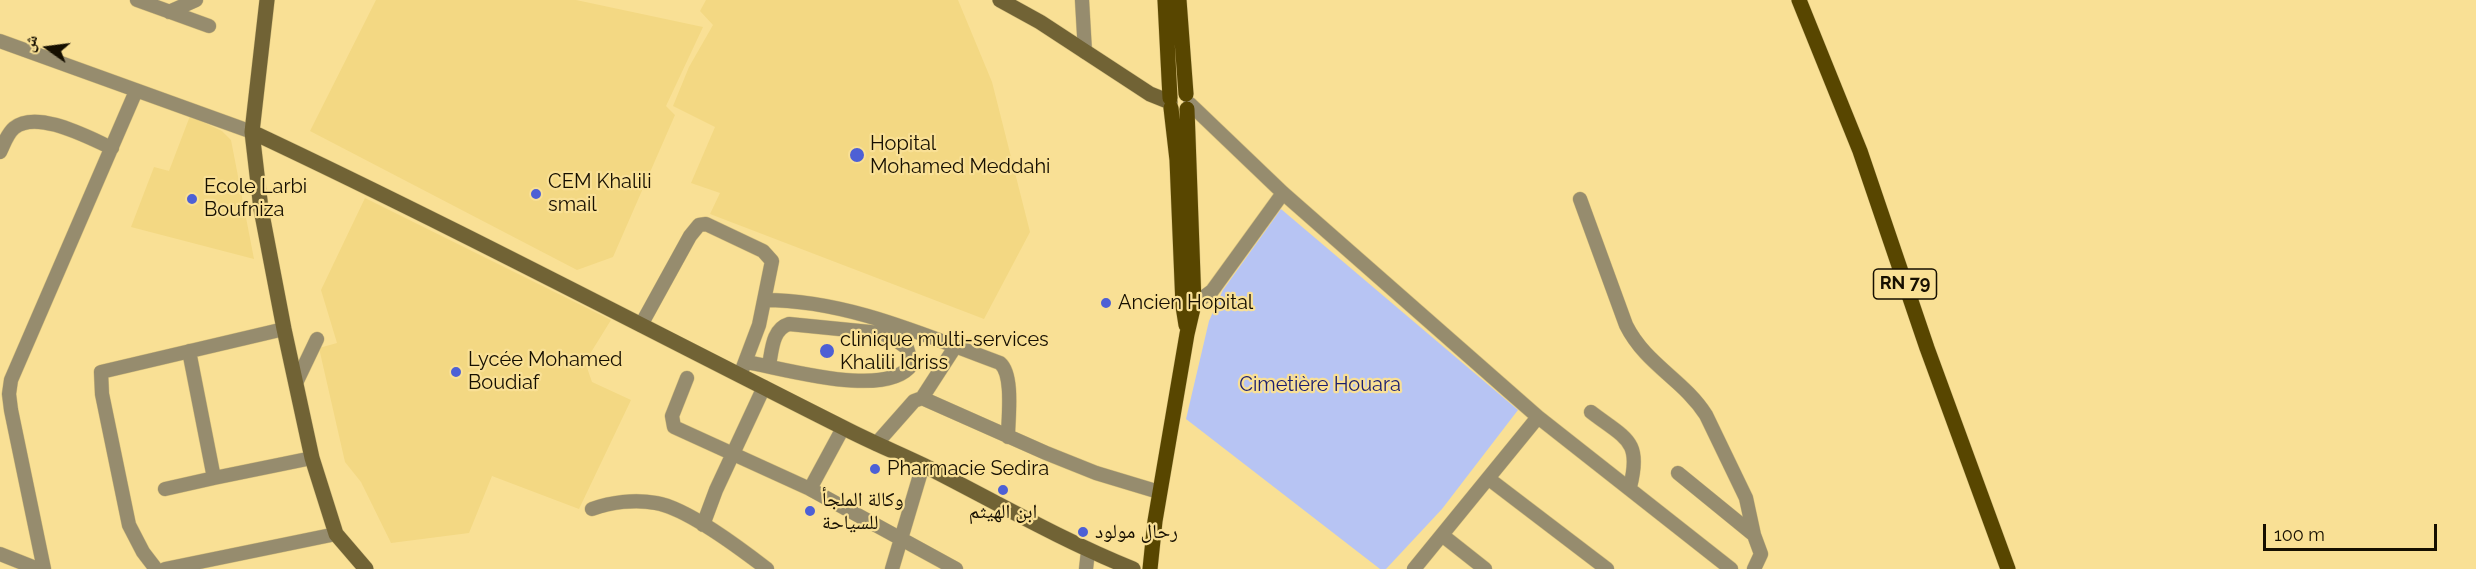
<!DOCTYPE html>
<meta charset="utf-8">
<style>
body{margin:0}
#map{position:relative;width:2476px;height:569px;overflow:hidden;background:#f9e095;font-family:Raleway,"Noto Naskh Arabic",sans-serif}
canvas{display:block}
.north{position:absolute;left:18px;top:18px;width:60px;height:60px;-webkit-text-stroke:4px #f9e095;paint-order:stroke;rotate:284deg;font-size:16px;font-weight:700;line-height:24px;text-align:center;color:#160f00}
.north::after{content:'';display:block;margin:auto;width:21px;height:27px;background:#160f00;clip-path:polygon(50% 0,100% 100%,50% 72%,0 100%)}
.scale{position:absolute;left:2263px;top:524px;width:174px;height:27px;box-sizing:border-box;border:3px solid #160f00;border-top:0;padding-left:8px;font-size:18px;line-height:21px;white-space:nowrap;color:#160f00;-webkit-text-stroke:4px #f9e095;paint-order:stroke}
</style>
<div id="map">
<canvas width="2476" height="569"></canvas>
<div class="north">ش</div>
<div class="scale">100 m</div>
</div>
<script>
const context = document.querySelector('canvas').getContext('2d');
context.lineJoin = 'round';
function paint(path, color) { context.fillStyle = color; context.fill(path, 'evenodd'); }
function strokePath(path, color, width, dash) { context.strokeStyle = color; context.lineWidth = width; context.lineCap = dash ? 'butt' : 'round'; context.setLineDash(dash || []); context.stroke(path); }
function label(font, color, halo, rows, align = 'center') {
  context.font = font + ' Raleway,"Noto Naskh Arabic",sans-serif'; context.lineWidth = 4.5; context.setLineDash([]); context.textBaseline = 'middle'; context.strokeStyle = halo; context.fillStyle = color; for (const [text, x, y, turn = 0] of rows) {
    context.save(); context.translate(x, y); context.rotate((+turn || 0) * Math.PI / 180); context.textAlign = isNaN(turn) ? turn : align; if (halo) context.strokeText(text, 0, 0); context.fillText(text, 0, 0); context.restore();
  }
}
const built = new Path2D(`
 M376,0h200l127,27 -37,79 9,9 -62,142 -36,13 -267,-139z
 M706,0h252l34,82 38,150 -46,87 -274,-105 10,-21 -29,-10 24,-56 -42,-21 16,-39 24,-42 -13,-14z
 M190,116l32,15 9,9 23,119 -123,-32 23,-60 15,4z
 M365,198l246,122 -26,42 7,20 39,18 -52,109 -87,-33 -23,57 -78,10 -30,-61 -16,-20 -26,-114 18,-5 -16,-53z`);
const green = new Path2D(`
 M1281,209l237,201 -76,99 -56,60h-6l-194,-150 23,-98 14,-31z`);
const street = new Path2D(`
 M137,0l72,26
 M1082,0l3,52
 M169,12l27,-12
 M0,41l252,91
 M1190,104l93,89 255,224 193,152
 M0,152c4,-8 7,-18 14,-24 23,-19 75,10 98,20
 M1580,199l46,126c20,40 57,54 80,90l40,83 8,37
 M764,300c83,0 160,35 236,63 14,12 8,56 8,74
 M1185,305l9,-1 18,-13 71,-98
 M641,325l49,-89 9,-11 7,-1 57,27 9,10 -13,64 -17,45
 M189,351l25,127 98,-20
 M746,362c37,6 142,38 166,2l-5,-16 -14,-10 -13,-5 -91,-9c-17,5 -17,27 -20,41
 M687,378l-15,38 2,11 136,62 146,80
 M296,383l21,-44
 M922,398l33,-51
 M1591,412c35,27 51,28 39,75
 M876,444l38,-43 8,-3 124,55 50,20 63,19
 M1678,473l76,62 7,19 -7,15
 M1489,479l118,90
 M165,489l49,-11
 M810,489l33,-61
 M592,509c19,-7 43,-10 64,-6 31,5 85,46 111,66
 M703,525l13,-35 48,-103
 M1442,535l43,34
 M0,554l38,15
 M44,569l-33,-159 -2,-16 2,-14 125,-289
 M156,569l-13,-17 -14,-27 -27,-131 -1,-22 183,-43
 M165,569l171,-35
 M892,569l31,-104
 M1086,569l2,-18
 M1414,569l124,-152`);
const secondary = new Path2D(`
 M267,0l-15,132 9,77 23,120 28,129 24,76 30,35
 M1000,0l40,22 110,72 20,8
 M252,132c200,94 395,197 592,296 27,14 54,25 81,38 69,35 136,74 208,103`);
const primary = new Path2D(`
 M1165,0l5,98
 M1179,0l7,94
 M1799,0l61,151 67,197 81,221
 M1171,108l6,52 6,146 3,19
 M1150,569l5,-48 32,-187 7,-30 -7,-195`);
const markers = [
 [857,155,8,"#4d60d5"],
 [536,194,6,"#4d60d5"],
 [192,199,6,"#4d60d5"],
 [1106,303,6,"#4d60d5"],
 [827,351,8,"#4d60d5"],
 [456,372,6,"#4d60d5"],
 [875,469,6,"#4d60d5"],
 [1003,490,6,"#4d60d5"],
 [810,511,6,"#4d60d5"],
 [1083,532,6,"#4d60d5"]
];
const shields = [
 [1905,284,63]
];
const shieldNames = [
 ["RN 79",1905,284]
];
const poiNames = [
 ["Hopital",870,144],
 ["Mohamed Meddahi",870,167],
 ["CEM Khalili",548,182],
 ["smail",548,205],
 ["Ecole Larbi",204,187],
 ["Boufniza",204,210],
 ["Ancien Hopital",1118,303],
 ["clinique multi-services",840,340],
 ["Khalili Idriss",840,363],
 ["Lycée Mohamed",468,360],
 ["Boudiaf",468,383],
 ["Pharmacie Sedira",887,469],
 ["وكالة الملجأ",822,500],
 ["للسياحة",822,523],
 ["ابن الهيثم",1003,512,"center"],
 ["رحال مولود",1095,532]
];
const parkNames = [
 ["Cimetière Houara",1320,385]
];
paint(built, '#f3d883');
paint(green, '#b7c4f3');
strokePath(street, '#d5bf7d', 15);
strokePath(secondary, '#d5bf7d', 16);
strokePath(primary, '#d5bf7d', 16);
strokePath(street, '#968c6e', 14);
strokePath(secondary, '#716335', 15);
strokePath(primary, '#584600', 15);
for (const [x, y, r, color] of markers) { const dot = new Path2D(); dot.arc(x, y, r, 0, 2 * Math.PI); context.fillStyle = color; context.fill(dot); strokePath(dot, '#f9e095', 2); }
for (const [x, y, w] of shields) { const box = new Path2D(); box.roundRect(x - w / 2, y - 15, w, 30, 4.5); context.fillStyle = '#f9e095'; context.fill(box); strokePath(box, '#160f00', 1.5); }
label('bold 18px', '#160f00', null, shieldNames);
label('20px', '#160f00', '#f9e095', poiNames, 'left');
label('20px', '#1a1e70', '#f9e095', parkNames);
</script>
